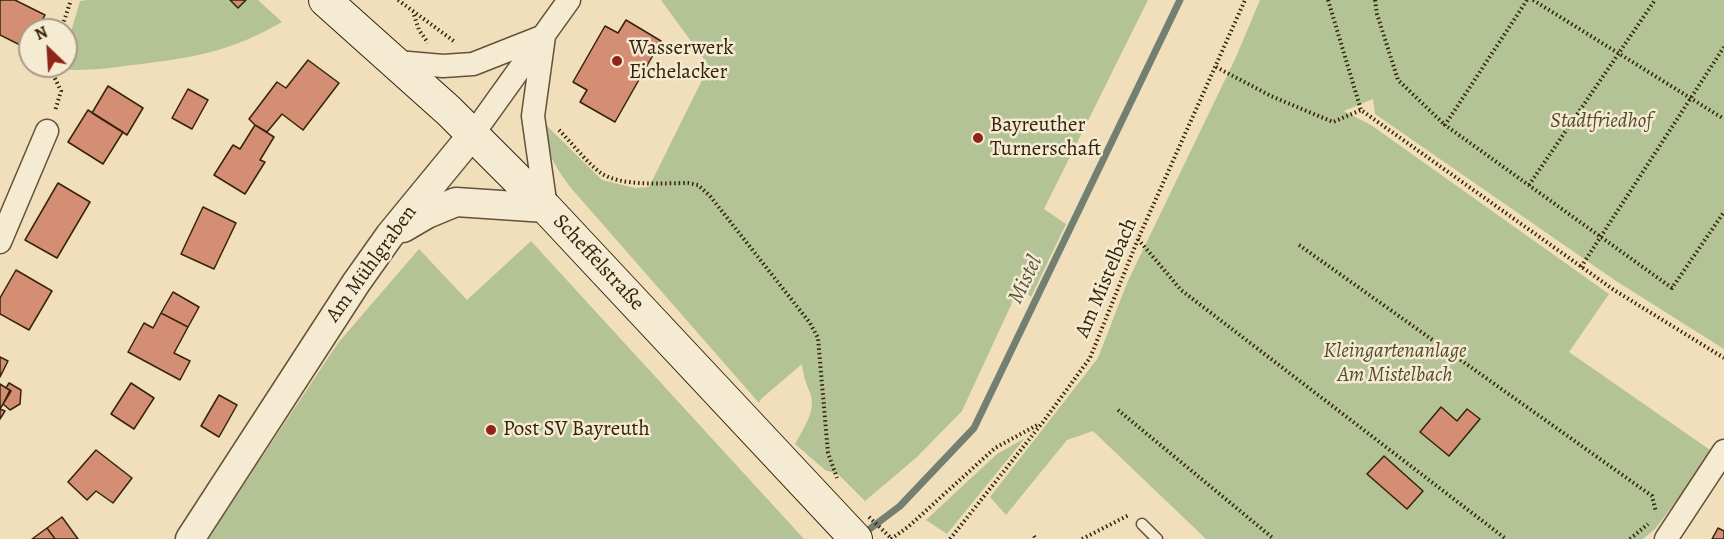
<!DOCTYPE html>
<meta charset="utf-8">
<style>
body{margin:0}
#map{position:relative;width:1724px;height:539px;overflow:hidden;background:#f0dfba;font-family:Alegreya,serif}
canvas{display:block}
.north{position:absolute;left:18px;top:18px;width:60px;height:60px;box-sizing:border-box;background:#f5ead2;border:2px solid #a89a83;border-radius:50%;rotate:335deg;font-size:16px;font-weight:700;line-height:24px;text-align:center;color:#35230c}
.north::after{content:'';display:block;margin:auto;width:21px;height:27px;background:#8f2418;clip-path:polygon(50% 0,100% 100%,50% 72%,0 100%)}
</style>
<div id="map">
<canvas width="1724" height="539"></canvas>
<div class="north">N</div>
</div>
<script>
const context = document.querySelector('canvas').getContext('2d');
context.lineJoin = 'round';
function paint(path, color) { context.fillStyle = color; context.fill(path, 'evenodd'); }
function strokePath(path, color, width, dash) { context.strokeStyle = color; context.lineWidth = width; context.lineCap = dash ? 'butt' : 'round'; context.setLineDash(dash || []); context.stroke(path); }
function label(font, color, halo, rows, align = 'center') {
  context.font = font + ' Alegreya,serif'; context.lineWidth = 5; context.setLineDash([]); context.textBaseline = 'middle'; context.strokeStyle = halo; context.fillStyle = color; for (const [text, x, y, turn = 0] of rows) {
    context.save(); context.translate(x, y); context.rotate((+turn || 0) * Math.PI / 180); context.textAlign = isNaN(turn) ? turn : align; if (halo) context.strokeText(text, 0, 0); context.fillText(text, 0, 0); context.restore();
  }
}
const green = new Path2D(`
 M87,0h171l24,22c-52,30 -90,36 -149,43 -24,3 -49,7 -73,4l1,-3h5v-17l14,-48z
 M661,0h487l-104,209 22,15 -35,73 -15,-13 -5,21 -49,106 -45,46 -52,44 -26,-26 -14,-5 -30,-26c8,-15 22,-34 15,-51 -4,-10 -7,-18 -8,-29l-41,35 -2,4 -188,-215c-15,-21 -26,-34 -24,-62l55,54 33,8 14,-1 60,-121z
 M1260,0h464v349l-108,-68 -241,-167 -2,-15 -29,12 27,14 238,169 -40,58 144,100 -58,77 -12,10h-437l-113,-108 -26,9 -61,75 -16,-18 108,-139 29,-75 109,-226z
 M531,241l273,298h-597l131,-196 81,-94 48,51z
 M1025,438l-78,96 -21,-14 71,-66z`);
const stream = new Path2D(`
 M863,534l37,-28 74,-78 206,-428`);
const building = new Path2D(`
 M0,0h15l30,15 -8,15h-7v15l-2,4 -28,-14z
 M230,0h16l-8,8z
 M626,20l35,21 -46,81 -35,-20 7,-12 -14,-8 32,-56 13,7z
 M308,60l31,23 -36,47 -21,-16 -15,18 -12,-7 -6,-6 28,-37 9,6z
 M108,86l35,22 -16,27 -35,-22z
 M188,89l20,11 -16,29 -20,-11z
 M88,110l35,22 -20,32 -35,-22z
 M255,125l19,12 -14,23 5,2 -20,32 -31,-19 19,-30 7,4z
 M58,183l32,19 -33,56 -32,-18z
 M203,207l33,16 -22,46 -33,-15z
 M16,270l36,21 -23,39 -29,-16v-16z
 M173,292l26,15 -11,20 -27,-14z
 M161,313l27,14 -14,26 16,8 -10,19 -52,-28 16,-29 9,5z
 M0,357l8,4 -8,16z
 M9,383l12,7 -1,14 -10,6 -7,-6 7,-14 -4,-2z
 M131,383l23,15 -20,31 -23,-15z
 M0,384l11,7 -11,18 5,2 -5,8z
 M219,395l18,10 -18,32 -18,-11z
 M1441,407l16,14 10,-12 13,10 -31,37 -29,-24z
 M96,450l36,28 -19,25 -17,-12 -9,9 -19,-18z
 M1384,456l39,35 -16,18 -40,-35z
 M62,517l16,22h-23l-8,-11z
 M47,528l8,11h-23z
 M1718,528l6,3v8h-12z`);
const path = new Path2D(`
 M398,0l57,42
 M1328,0l33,110 253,180 110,68
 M1375,0l2,14 21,66 47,45
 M1527,0l-82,125 227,163 52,-76
 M1533,0l191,119
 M414,15l5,15 9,13
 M61,30l10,-30
 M49,66l12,25 -6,20
 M1216,67l55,29 62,26 28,-12
 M559,130c12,12 29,34 42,43 20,14 63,10 87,10l10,2 12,11 100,127 8,15 10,115 9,25
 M1529,185l126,-185
 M1138,239l43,51 325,249
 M1299,245l353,251 4,16
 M1581,267l143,-220
 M1118,410l156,129
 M1034,536l2,3
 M891,539l17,-12 87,-79 44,-24
 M950,539l93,-117 47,-64 48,-119 107,-239
 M1082,539l47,-24
 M1630,539l18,-15`);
const service = new Path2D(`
 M1142,524l15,15`);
const minor = new Path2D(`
 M544,36l-11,80 13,92
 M397,62l46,4 30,-2 71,-28
 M473,134l96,-134
 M0,242l47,-111
 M1666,539l58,-88`);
const tertiary = new Path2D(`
 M403,228l24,-14 29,-12 90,6
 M190,539l166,-256 34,-48 83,-101`);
const secondary = new Path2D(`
 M325,0l124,111 97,97 310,331`);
const pathBridge = new Path2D(`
 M869,517l23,22`);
const markers = [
 [617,61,6,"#8f2418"],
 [978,138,6,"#8f2418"],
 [491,430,6,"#8f2418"]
];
const poiNames = [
 ["Wasserwerk",629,49],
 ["Eichelacker",629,73],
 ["Bayreuther",990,126],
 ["Turnerschaft",990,150],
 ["Post SV Bayreuth",503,430]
];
const parkNames = [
 ["Stadtfriedhof",1601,122],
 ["Kleingartenanlage",1395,352],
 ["Am Mistelbach",1395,376]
];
const streetNames = [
 ["Scheffelstraße",598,263,47],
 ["Am Mühlgraben",372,264,-54],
 ["Am Mistelbach",1107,278,-67]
];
const waterNames = [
 ["Mistel",1026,280,-64]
];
paint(green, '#b3c395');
strokePath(stream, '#727f71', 7);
paint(building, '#d48e74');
strokePath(building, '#35230c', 1.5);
strokePath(service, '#645238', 13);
strokePath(minor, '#645238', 25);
strokePath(tertiary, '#645238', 31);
strokePath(secondary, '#35230c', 34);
strokePath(path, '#35230c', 4, [1.5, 3]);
strokePath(service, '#f5ead2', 10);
strokePath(minor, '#f5ead2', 22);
strokePath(tertiary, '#f5ead2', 28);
strokePath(secondary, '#f5ead2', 32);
strokePath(pathBridge, '#35230c', 4, [1.5, 3]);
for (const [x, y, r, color] of markers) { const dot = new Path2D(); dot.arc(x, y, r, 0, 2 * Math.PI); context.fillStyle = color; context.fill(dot); strokePath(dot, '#f5ead2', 2); }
label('21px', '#35230c', '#f5ead2', poiNames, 'left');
label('italic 21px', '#544b2e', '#f5ead2', parkNames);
label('21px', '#35230c', '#f5ead2', streetNames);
label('italic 22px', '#54513f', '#f5ead2', waterNames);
</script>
